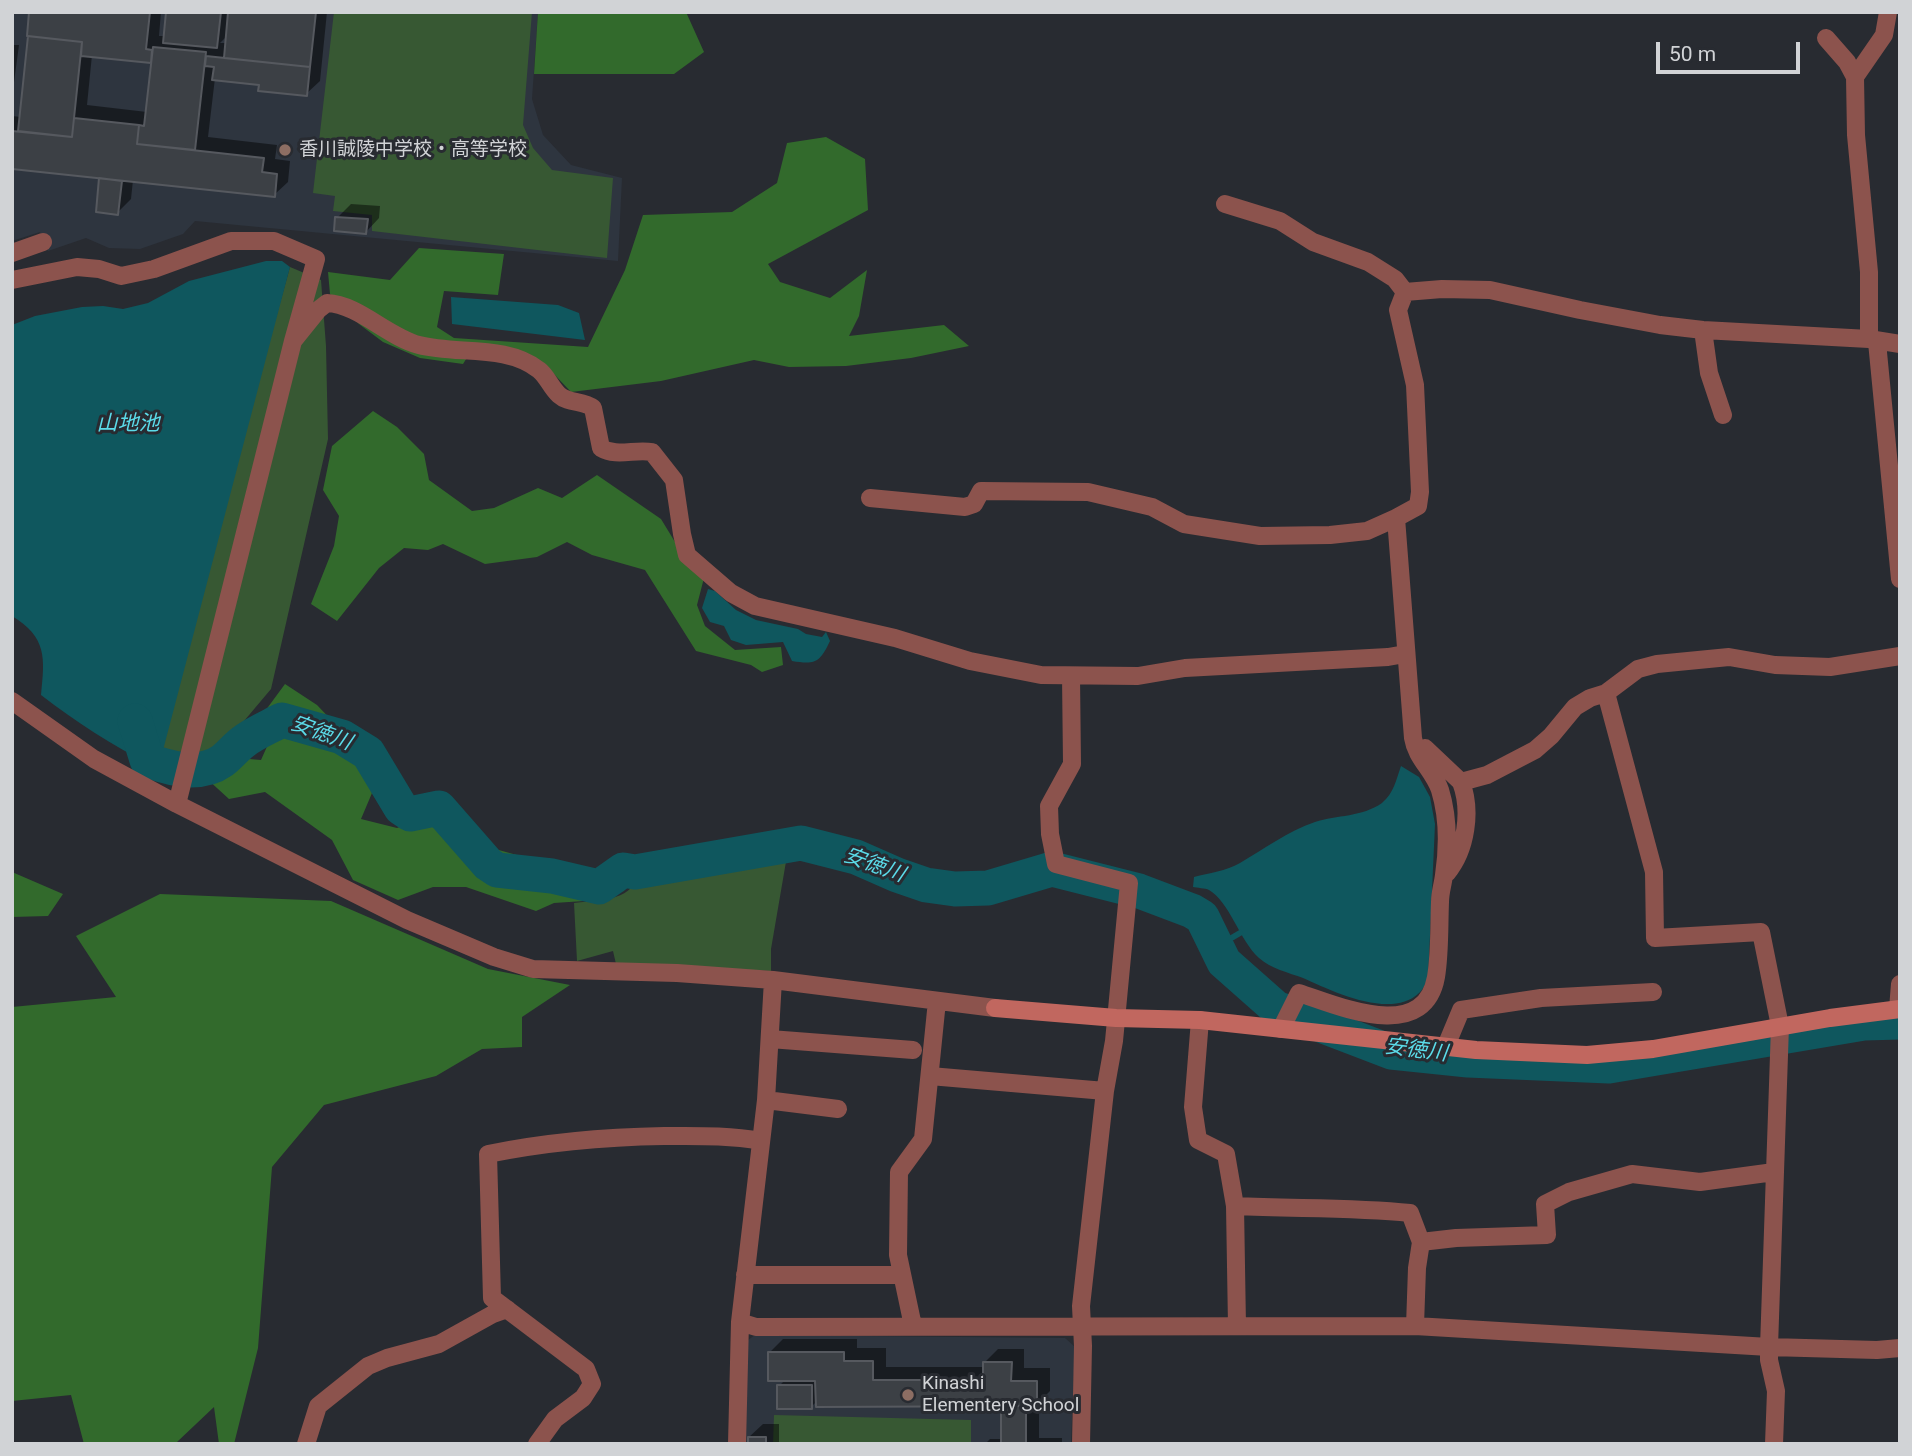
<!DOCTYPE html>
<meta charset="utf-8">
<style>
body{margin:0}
#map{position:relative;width:1912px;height:1456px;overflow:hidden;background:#282b31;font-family:Roboto,sans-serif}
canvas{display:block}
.frame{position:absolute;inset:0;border:14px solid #d1d3d6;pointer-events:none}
.scale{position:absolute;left:1656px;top:42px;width:144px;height:32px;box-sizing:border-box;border:4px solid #d1d3d6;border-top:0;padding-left:9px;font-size:21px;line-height:24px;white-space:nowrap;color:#d1d3d6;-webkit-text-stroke:5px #282b31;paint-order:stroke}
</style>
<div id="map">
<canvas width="1912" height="1456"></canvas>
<div class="frame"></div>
<div class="scale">50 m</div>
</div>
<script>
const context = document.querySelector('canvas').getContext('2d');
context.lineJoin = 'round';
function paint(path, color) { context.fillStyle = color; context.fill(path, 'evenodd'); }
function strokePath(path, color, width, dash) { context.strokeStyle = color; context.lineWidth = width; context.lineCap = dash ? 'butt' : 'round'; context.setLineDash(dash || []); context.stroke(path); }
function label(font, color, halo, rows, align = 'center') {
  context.font = font + ' Roboto,"Noto Sans JP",sans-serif'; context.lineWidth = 6; context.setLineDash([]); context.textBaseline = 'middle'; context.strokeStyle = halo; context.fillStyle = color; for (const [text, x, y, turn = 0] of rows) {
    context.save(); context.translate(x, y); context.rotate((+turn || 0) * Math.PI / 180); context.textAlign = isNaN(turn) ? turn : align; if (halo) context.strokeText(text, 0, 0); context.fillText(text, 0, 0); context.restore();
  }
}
const built = new Path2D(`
 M12,12h526l-6,87 11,36 28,30 51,13 -4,83 -423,-40 -12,13 -43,15 -31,-1 -23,-10 -38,13 -8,-19 -28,9z
 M755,1335l310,3 10,9 -4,97h-328l1,-101z`);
const green = new Path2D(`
 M334,12h198l-9,113 10,23 19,22 61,8 -6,80 -235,-27v-16l-39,-4 2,-15 -22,-3z
 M290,267l31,13 5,66 2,93 -57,250 -75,89 -45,-13z
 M788,850l-17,99v22l-155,-7 -3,-13 -36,10 -3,-58c23,-3 56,-1 64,-27z
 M774,1415l197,5v24h-198z`);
const forest = new Path2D(`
 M538,12h148l18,40 -30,22h-140z
 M826,137l39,22 3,51 -100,54 12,18 50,16 37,-28 -8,46 -10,20 95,-11 25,21 -58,12 -65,8 -57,1 -35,-7 -93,21 -90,11 -18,-19 -78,-28 -12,19 -43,-6 -37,-16 -24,-18 -29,-30 -2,-22 62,8 29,-32 85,6 -6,41 -54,-4 -7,36 17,11 134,9 37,-77 18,-55 89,-3 45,-29 10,-40z
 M373,411l24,16 27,27 5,26 43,31 22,-3 44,-20 24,10 35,-23 64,44 25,41 18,18 -7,27 8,21 30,24 46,-3 2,18 -21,7 -11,-7 -55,-14 -51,-81 -53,-15 -25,-13 -30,15 -52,7 -42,-20 -15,6 -24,-2 -25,20 -42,53 -26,-17 23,-58 5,-30 -16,-26 9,-44z
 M285,684l32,21 42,44 13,44 -11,26 36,9 51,-20 47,41 62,17 42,3 29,9 -4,13 -40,10 -30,2 -18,8 -70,-24h-33l-35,13 -45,-20 -21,-40 -67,-48 -36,7 -23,-21 31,-20 24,2 8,-18 -12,-20z
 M12,872l51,22 -15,22 -36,1z
 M160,894l171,7 157,68 82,16 -48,32v30l-40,2 -46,27 -112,29 -52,62 -14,181 -24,96h-15l-5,-37 -37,35 -93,2 -13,-49 -59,6v-394l104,-10 -40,-61z`);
const water = new Path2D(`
 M266,261h16l8,6 -128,487 -11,11c-39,-20 -75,-43 -110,-70 4,-37 6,-58 -29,-79v-291l23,-9 47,-9 21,-1 20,3 25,-6 41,-22z
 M451,297l107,8 21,8 6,27 -133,-16z
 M708,589l7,2 21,19 20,10 42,9 8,5 16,3 4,-5 4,9c-10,21 -14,24 -38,20l-9,-19 -37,3 -15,-5 -7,-14 -14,-4 -8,-14z
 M1401,766l18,11 11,20 5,27 -7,156c-3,4 -5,10 -9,13 -28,27 -87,-2 -116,-15 -14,-5 -33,-10 -44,-20 -19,-17 -30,-57 -50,-68 -4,-2 -12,-2 -16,-3l1,-10c15,-4 32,-6 46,-14 24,-14 48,-32 75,-41 22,-7 47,-5 67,-19 12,-10 14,-23 19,-37z`);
const shadow = new Path2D(`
 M32,12h129l-2,24h6l3,-24h159l-7,69 -14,13 -45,-11 -46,-5 -7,59 69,8 -2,14 15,2 -2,21 -14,13 -141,-15 -2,19 -14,14 -16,-36 -89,-10v-51l9,1zM228,35l-1,8h-7zM92,55l61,7 -6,50 -60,-7z
 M12,45h7l-7,52z
 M351,204l29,2 -1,12 -13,14 -29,-14z
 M783,1339h74v9h29v19h99v-5l13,-13h26v19h26v23l-11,11v36h23v6h-77l5,-5h13v-34l-186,-4 -6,6 -32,-21 7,-7 -16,-27z
 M763,1424h16v20h-30v-7z`);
const stream = new Path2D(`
 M1216,947l24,-14`);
const river = new Path2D(`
 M135,721l12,39c23,9 54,16 75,1 7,-5 13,-13 21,-19 11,-9 26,-15 39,-22l60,17 26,16 33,55 9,6 29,-6 49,56 9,6 55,6 47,11 24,-17 12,2 166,-29 55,14 41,18 29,10 29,4 33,-1 64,-19 87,22 53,20 10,6 22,45 52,46 115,44 77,8 141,6 255,-43 36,-1`);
const building = new Path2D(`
 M29,12h121l-4,37 6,1 -1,13 -70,-7 1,-14 -55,-6z
 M166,12h55l-4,36 -54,-5z
 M228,12h88l-6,55 -86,-9z
 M28,36l54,6 -10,95 -54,-6z
 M153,47l53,5 -11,98 -58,-6 2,-19 5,1z
 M206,56l104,11 -3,29 -49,-5 1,-6 -47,-5 2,-13 -9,-1z
 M74,118l65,7 -2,19 127,14 -2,14 15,2 -2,23 -263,-28v-38l60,6z
 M99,178l23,3 -4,34 -22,-3z
 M335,217l33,2 -2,15 -32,-3z
 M768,1352h76v9h29v19h110v-18h29l-1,19h26v25l-221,1 -1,-26h-47z
 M777,1385h35v24h-35z
 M1001,1406h25v38h-25z
 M748,1437h18v7h-18z`);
const street = new Path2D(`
 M1826,38l21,24 8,15
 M1225,204l55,17 33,21 55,20 27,17 10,13
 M12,253l31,-11
 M12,280l65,-13 22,2 22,7 33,-7 77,-28h43l42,18 -23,82 -116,463
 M1405,292l37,-3 48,1 90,20 80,15 43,5 166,9 31,5
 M1703,330l6,43 14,42
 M1869,339v-67l-13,-137 -1,-58 29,-42 4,-23
 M293,341l25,-31 9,-7c31,1 61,34 92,42 38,10 87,-1 120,25 8,6 12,18 20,25 10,9 24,5 34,13l8,40c15,9 34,1 51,4l22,28 8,54 5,21 44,38 24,13 140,32 75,23 71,14 97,1 47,-8 203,-11 17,-3
 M1877,342l23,237
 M870,498l95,9 9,-3 7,-13 107,1 64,15 32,17 76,12 70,-1 37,-4 29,-13
 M1071,676l1,88 -23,42 1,28 6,30 73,19 -15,158 -9,50 -24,215 2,40 -2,98
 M1606,693l48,179 1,66 106,-6 19,94 -11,321v13l7,31 -2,53
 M12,701l82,58 83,45 230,116 87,37 39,12 144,4 96,7 222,28
 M1425,748l36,34 26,-7 48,-25 16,-14 24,-29 15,-9 16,-5 32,-24 19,-5 72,-7 46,8 55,2 70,-11
 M1447,873c19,-23 25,-62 14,-91
 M1898,1009l2,-25
 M1200,1020l-7,87 5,33 28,14 9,52 2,120
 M1281,1029l18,-36c40,13 125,51 137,-16 4,-24 3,-51 4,-75 0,-10 3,-18 4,-27 4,-27 4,-59 -4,-85 -7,-20 -24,-32 -27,-52l-17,-220 22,-12 2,-14 -5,-107 -17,-75 7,-18
 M770,1039l143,11
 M1446,1046l15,-36 80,-12 112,-6
 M930,1076l175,15
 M766,1100l72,9
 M1235,1206c59,3 117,1 175,7l11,29 -4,26 -2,58
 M1421,1242l35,-4 91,-3 -2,-31 24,-12 63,-18 68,8 74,-10
 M745,1275h149
 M740,1322l16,5 659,-1 354,21 108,3 23,-2
 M913,1326l-15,-71 1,-83 24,-33 14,-138
 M306,1444l12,-38 50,-40 19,-8 52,-14 54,-30 14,-5
 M537,1444l18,-25 28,-21 9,-14 -6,-15 -94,-71 -4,-144c59,-12 116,-17 176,-18 33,0 64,-1 97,5
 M737,1444l3,-122 26,-222 7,-120`);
const secondary = new Path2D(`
 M995,1008l121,10 84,2 276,30 111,5 66,-6 177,-31 70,-9`);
const markers = [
 [285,150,7,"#8d6e63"],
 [908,1395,7,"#8d6e63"]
];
const poiNames = [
 ["香川誠陵中学校・高等学校",299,150],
 ["Kinashi",922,1384],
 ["Elementery School",922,1406]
];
const waterNames = [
 ["山地池",128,425],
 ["安徳川",321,734,20],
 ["安徳川",874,866,20],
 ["安徳川",1416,1051,7]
];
paint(built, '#2e353f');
paint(green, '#375833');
paint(forest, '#326a2c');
paint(water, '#0f575e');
paint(shadow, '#0007');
strokePath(stream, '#0f575e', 6);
strokePath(river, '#0f575e', 35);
paint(building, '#3c4045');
strokePath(building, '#56595f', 2);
strokePath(street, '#8c534d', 18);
strokePath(secondary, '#c1675f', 18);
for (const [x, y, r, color] of markers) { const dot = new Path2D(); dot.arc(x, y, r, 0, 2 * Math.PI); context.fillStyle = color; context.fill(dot); strokePath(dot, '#282b31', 2.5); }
label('19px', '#d1d3d6', '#282b31', poiNames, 'left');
label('italic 21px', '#5bdbe9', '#282b31', waterNames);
</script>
